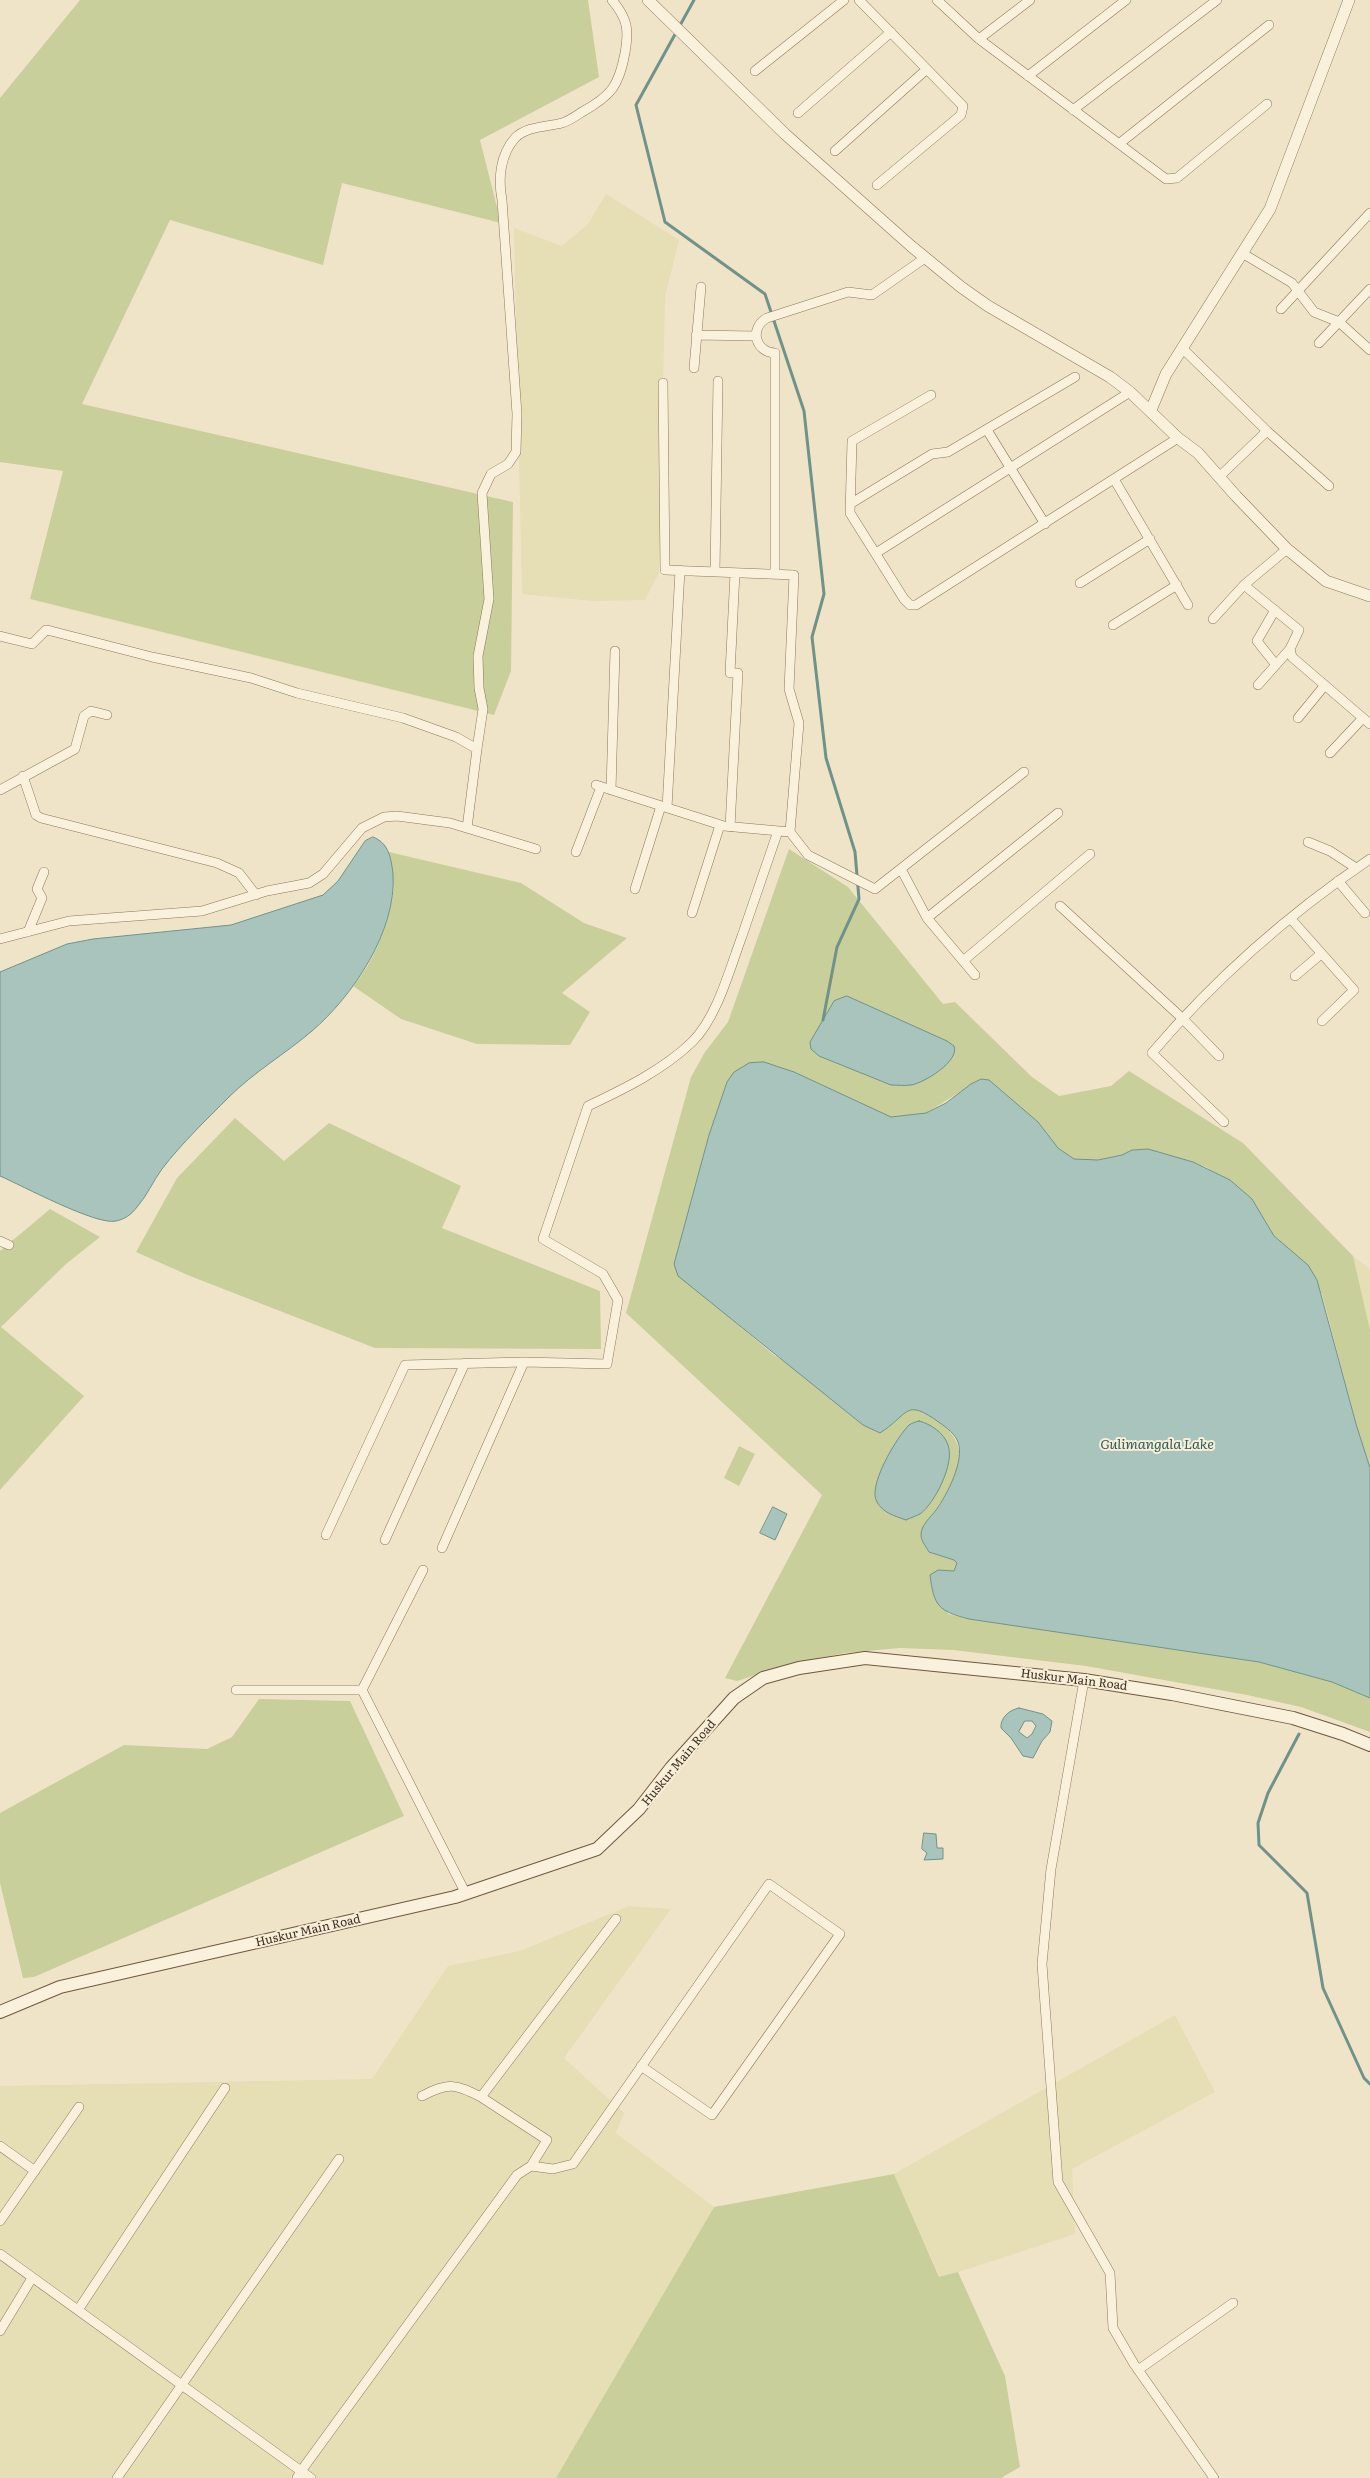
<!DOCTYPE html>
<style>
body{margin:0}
canvas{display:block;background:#f0e4c8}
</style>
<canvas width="1370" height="2478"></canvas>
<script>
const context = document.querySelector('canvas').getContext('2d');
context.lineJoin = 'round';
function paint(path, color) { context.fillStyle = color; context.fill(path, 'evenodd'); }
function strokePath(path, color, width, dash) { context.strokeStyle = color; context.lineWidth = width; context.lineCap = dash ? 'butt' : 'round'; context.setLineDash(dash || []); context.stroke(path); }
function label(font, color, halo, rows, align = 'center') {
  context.font = font + ' Literata,serif'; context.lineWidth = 4; context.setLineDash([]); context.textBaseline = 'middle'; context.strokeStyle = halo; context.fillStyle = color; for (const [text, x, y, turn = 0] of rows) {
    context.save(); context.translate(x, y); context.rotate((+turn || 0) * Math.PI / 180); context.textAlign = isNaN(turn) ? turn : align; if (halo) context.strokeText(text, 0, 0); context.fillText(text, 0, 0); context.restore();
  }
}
const farmland = new Path2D(`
 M606,194l73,46 -14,57 -6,276 -14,27 -52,1 -71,-7 -8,-366 48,18 26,-22z
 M1353,1256l17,13v61z
 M629,1906l42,3 -107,149 60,55 -8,20 98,74 -158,271h-556v-392l372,-7 76,-113 72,-15z
 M1175,2015l40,77 -143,77 3,65 -135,44 -46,-104z`);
const green = new Path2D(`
 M80,0h508l11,77 -119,63 21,83 -159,-40 -19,82 -153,-45 -88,184 431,98 -2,169 -17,44 -464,-116 33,-128 -63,-9v-364z
 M789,849l59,38 95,117 12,-2 77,75 27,19 52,-10 18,-15 114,72 110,113 17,74v138l-14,-44 -34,-130 -36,-46 -12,-12 -22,-37 -46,-32 -58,-18 -16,1 -10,5 -24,5 -24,-1 -16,-11 -20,-26 -57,-43 -55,34 -36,4 -96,-45 -30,-10 -37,20 -18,53 -35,129 56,54 44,37 114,73c6,-6 17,-20 27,-20 16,1 44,28 44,43 2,27 -20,55 -36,75l6,26 25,8 3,3 -3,8 -16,-1 10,44 21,5 290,43 73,20 38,16v34l-69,-25 -54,-12 -161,-29 -133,-16 -53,-2 -55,5 -55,11 -53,17 -12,-3 97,-183 -196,-182 65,-236 14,-25 23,-30z
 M389,852l132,31 63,40 43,15 -65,55 28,19 -20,33 -93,-1 -76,-25 -48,-33c20,-22 35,-61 40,-91 2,-14 -2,-29 -4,-43z
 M235,1118l49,43 45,-38 132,63 -19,42 158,63 1,58 -226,-1 -185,-72 -54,-24 41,-74z
 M50,1209l50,28 -34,27 -65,63 83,69 -84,94v-239z
 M739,1446l16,8 -16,32 -15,-8z
 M259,1699l91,2 54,115 -370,161 -11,1 -23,-95v-70l124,-68 83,4 25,-12z
 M894,2174l45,103 19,-5 47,104 15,91 -19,11h-445l158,-271z`);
const water = new Path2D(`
 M373,837c16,6 18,21 20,37 4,56 -40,122 -81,157 -27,23 -58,41 -83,66 -23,23 -47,46 -67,72 -9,12 -15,27 -25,38 -6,8 -12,12 -21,14 -19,5 -95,-36 -116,-45v-204l67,-28 26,-5 138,-14 92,-30 15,-14 27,-40z
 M847,996l100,45 7,5c6,15 -30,37 -43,39 -6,1 -13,0 -20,0l-72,-29 -8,-7 -1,-7 24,-41z
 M764,1062l30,10 97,45 35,-4 20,-10 25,-19 10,-5 8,1 49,42 20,26 16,11 24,1 24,-5 10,-5 16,-1 45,13 37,18 22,19 22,37 34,29 9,15 39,144 14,44v230l-38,-16 -73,-20 -290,-43c-31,-8 -35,-13 -39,-44l8,-5 16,1 3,-8 -3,-3 -25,-8c-2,-4 -8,-11 -8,-17 0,-10 9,-17 15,-25 11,-15 29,-50 22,-68 -3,-8 -11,-14 -18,-19 -36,-26 -30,-9 -60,10l-17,-8 -185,-149 -4,-12 35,-129 18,-53 7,-10 15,-9z
 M919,1421c12,3 25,12 29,24 7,18 -13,58 -28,69 -4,2 -10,4 -14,6 -11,-4 -23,-7 -29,-18 -10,-16 20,-65 32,-77 3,-2 6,-3 10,-4z
 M773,1507l14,7 -12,26 -15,-7z
 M1019,1708l24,6 9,7 -2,11 -8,9 -9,17 -10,-2 -12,-18 -10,-10c-1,-10 8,-18 18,-20zM1025,1721h7l4,5 -4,8 -5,4 -8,-6z
 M924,1833l12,1 1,14h6v11l-19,1 3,-7 -5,-4z`);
const stream = new Path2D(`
 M694,0l-58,105 29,117 100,72 39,117 20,183 -12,43 14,121 29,94 4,47 -22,48 -14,73
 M1299,1734l-31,59 -10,30 1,22 48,48 16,95 41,90 6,6`);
const minor = new Path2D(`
 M859,0l104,106 -2,9 -84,70
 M937,0l42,39 187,140 11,-1 90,-74
 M979,39l51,-39
 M755,71l89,-71
 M1028,76l98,-76
 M1073,110l144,-110
 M798,113l93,-81
 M1120,143l149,-118
 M835,151l92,-82
 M1242,253l50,30 22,29 25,10 31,28
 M1281,309l89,-96
 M696,335l60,1
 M1319,343l51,-54
 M1182,348l85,83 62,55
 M694,368l7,-81
 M931,395l-79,46 -2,72 54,86 6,6h6l262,-167
 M987,430l58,94
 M1219,477l48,-46
 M1114,479l74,126
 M850,504l82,-50 16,-2 127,-75
 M876,553l254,-161
 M715,572l3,-191
 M775,574v-221c-20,-1 -26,-25 -8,-35l81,-26 24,3 53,-37
 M1080,583l70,-44
 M1244,585l55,45 -9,19 -32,36
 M1275,610l-18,31 19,24
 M1213,619l31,-34 43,-36
 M1113,625l64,-40
 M0,636l32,8 14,-14 5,1 101,26 99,21 46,15 106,25 53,19 21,12 6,-40 -4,-21 -1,-32 11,-57 -7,-106 9,-19 17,-10 8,-12 1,-38 -15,-214c-4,-21 -2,-45 13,-62 12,-12 32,-11 47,-15 7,-2 14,-7 20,-11 29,-16 37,-26 43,-59 4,-23 3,-34 -13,-53
 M1290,649l2,8 78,67
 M1298,718l27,-33
 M1330,753l33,-35
 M23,776l13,39 5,3 176,45 22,10 17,22
 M596,785l128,41 66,6 9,-109 -10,-34 5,-114 -129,-5 -2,-187
 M0,790l75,-41 9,-33 7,-5 16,4
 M611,790l4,-139
 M667,808l13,-238
 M730,827l8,-154h-8l5,-100
 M467,828l10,-79
 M790,832l18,23 67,34 149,-117
 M1308,842l22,9 26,17
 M576,852l25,-65
 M901,869l26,49 48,57
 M1338,881l27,32
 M635,889l26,-83
 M1060,906l122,112 37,38
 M692,913l28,-88
 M927,918l131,-105
 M1291,919l63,71 -32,31
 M28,932l14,-34 -5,-9 7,-17
 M0,939l69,-18 133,-10 65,-20 42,-8 14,-9 39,-46 22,-11 13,-1 53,7 86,26
 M963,961l127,-107
 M1295,976l26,-22
 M1224,1122l-72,-69c63,-74 138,-140 218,-194
 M0,1241l9,4
 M326,1535l79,-170 119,-3
 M385,1540l80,-177
 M442,1548l82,-186 83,2 11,-64 -15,-26 -60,-35 45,-133c36,-17 75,-36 104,-64 25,-24 38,-74 50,-106 12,-35 24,-70 36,-105
 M1084,1680l-33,189 -9,95 16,218 52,91 3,55 21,36 80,114
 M236,1690h126l61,-120
 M362,1690l104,204
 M422,2096c27,-14 33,-12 59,1
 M0,2146l35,25
 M531,2166l16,-26 -66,-43 135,-178
 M0,2221l79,-114
 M0,2254l301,217 216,-296 14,-9 22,3 20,-5 196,-280 71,50 -128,181 -71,-49
 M78,2310l147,-222
 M0,2331l32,-53
 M1138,2370l95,-67
 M117,2478l222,-319
 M297,2478l4,-7 10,7`);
const tertiary = new Path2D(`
 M648,0l137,134 126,112 50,41 27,19 122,71 20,15 48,46 20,15 38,43 51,53 39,32 44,15
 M1151,410l15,-36 104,-165 79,-209`);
const secondary = new Path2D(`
 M0,2012l60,-25 395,-90 142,-48 42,-40 32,-41 63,-70 29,-20 36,-10 66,-10 219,22 88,14 121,24 50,16 27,11`);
const streetNames = [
 ["Huskur Main Road",1074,1680,7],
 ["Huskur Main Road",679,1763,-50],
 ["Huskur Main Road",308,1931,-13]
];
const waterNames = [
 ["Gulimangala Lake",1157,1445]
];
paint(farmland, '#e6deb5');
paint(green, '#c9cf9b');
paint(water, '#a9c4bc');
strokePath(water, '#6f938a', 1);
strokePath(stream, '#6f938a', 3);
strokePath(minor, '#8d765c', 10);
strokePath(tertiary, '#8d765c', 12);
strokePath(secondary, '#6f573f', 14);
strokePath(minor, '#faf1dc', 9);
strokePath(tertiary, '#faf1dc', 11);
strokePath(secondary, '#faf1dc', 12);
label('12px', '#3d2e20', '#f7eed8', streetNames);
label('italic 14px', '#2f5d5a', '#f7eed8', waterNames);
</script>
